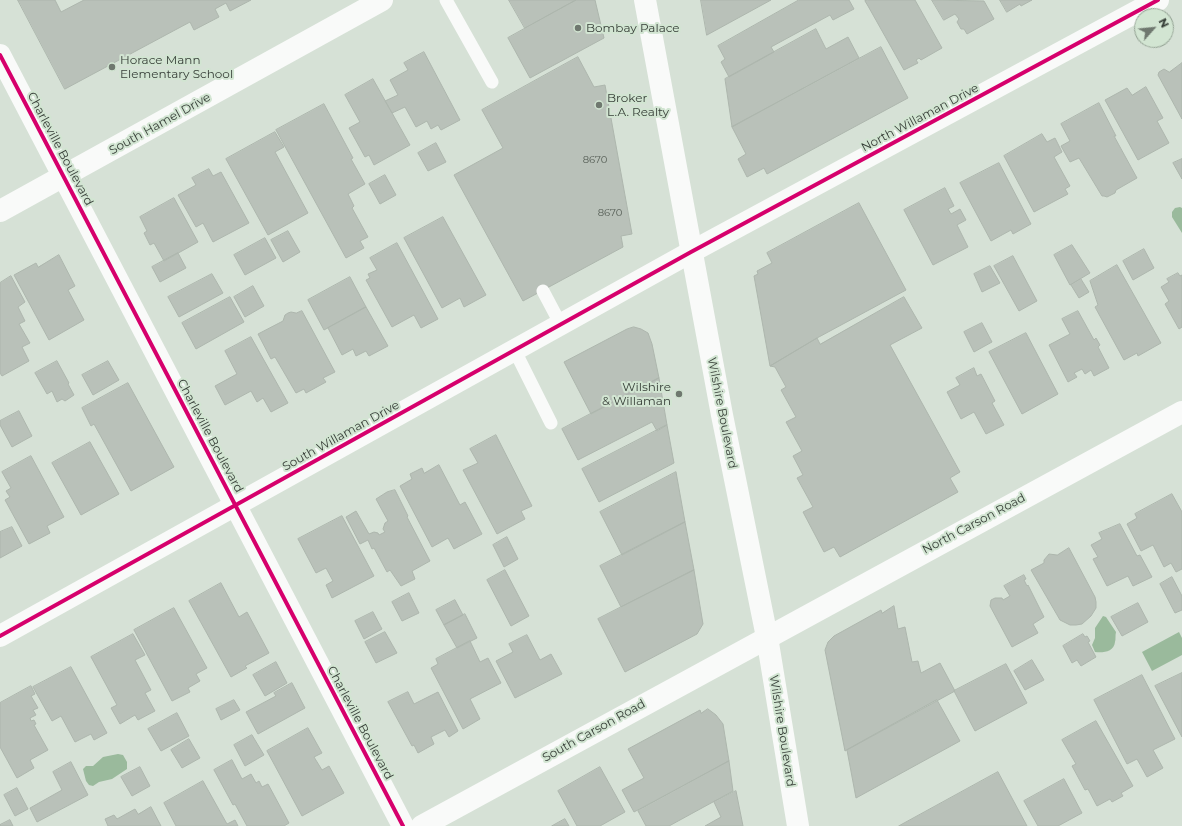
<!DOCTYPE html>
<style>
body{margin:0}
#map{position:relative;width:1182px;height:826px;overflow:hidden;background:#d6e1d6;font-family:Montserrat,sans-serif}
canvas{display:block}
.north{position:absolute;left:1134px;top:8px;width:40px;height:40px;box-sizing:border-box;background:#d2e5d2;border:1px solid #94a394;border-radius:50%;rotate:63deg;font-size:11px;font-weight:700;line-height:16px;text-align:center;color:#373f38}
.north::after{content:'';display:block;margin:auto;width:14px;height:18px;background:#6f786f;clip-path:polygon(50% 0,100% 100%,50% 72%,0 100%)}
</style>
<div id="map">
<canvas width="1182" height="826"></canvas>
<div class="north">N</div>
</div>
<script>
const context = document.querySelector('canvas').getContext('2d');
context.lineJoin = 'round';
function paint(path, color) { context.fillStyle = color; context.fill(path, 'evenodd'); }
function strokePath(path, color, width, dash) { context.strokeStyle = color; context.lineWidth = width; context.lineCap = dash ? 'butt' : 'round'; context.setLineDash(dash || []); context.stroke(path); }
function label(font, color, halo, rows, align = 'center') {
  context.font = font + ' Montserrat,sans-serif'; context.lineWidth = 4; context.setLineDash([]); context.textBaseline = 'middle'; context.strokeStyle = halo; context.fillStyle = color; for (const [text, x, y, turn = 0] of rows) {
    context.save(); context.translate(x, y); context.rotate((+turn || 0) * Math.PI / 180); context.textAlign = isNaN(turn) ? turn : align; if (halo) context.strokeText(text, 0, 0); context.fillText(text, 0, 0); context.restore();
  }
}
const water = new Path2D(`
 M1180,207l2,1v25l-10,-16v-5l3,-4z
 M1103,616l3,1 10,15c-1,4 0,7 -1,10 -1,10 -12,11 -20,10l-3,-7 3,-7v-10z
 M1179,632l3,6v17l-30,16 -10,-19z
 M118,754l5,1 4,7v7l-15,10 -13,3 -6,4 -4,-1 -3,-4 -3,-12 3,-3h7l10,-9z`);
const building = new Path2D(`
 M18,0h37l6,12 23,-12h167l-21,11 -4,-8 -11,6 4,8 -25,13 -4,-8 -125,67z
 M509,0h67l-51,28z
 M576,0h19l9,38 -74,40 -22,-40z
 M701,0h70l-64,35z
 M799,0h50l5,9 -21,11 -3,-5 -59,32 3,5 -45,25 -8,-15 4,-3 -7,-13z
 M868,0h47l27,48 -21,12 -2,-2 -3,2 2,3 -14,7 -36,-64 -3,-5z
 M932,0l52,1 10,18 -27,15 -3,-5h-3l-4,-7 2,-3 -4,-5 -11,6z
 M1000,0h32l-11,6 -1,-2 -13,8z
 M816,29l10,20 22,-12 11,21 -127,69 -7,-48z
 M881,47l27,51 -141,76 -3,-6 -17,9 -9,-18 8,-5 -14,-27z
 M424,52l36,68 -19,10 -3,-5 -7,4 -4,-8 -11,6 -11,-20 -13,6 -7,-12 13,-6 -8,-15 18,-10 -4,-7z
 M578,57l16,30 11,-2 27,149 -11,2 2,11 -100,54 -69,-126 49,-27 -21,-38z
 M1182,63v56l-24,-44 1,-3 5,-3 5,3z
 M373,79l37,66 -36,20 -5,-10 -4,2 -16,-29 11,-6 -15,-27z
 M1146,87l17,31 -6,3 12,22 -31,17 -33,-60 22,-12 5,7z
 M1099,103l17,33h-2l23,42 -21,12 -1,3 -8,4 -3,-1h-2l-23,-38 -9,4 -9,-16 9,-5 -9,-17z
 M324,104l29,54 -2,1 14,25 -17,10 6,12 -2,2 16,29 -8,4 4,7 -18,10 -70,-128z
 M275,132l9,15 -9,5 33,61 -40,22 -42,-76z
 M1042,134l5,8 8,-4 7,14 -8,5 16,29 -5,3 3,5 -34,18 -30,-56z
 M436,143l10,19 -18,9 -10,-18z
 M1182,159v20l-9,-16z
 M999,163l32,61 -18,10 -2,-4 -20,11 -31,-58z
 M209,169l4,7 8,-4 28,51 -36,19 -10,-19 -7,4 -18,-32 18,-10 -4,-7z
 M385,175l11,20 -16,9 -11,-20z
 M945,188l9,18 -6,3 3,5 9,-5 6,11 -9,5 11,22 -35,18 -29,-55z
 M174,198l24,44 -34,19 -10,-18 -4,2 -6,-12 3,-2 -7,-14z
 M859,203l47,87 -89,48 -47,28 -16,-90 4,-2 -1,-3 15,-8 -5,-10z
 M443,217l43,78 -22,12 -4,-9 -18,10 -38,-70z
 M288,231l12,21 -17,10 -12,-22z
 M265,238l11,20 -31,17 -11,-20z
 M397,243l41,76 -17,9 -7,-13 -22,12 -26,-47 4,-2 -2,-4 9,-4 -7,-12z
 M1072,245l18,28 -20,12 -16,-30z
 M1144,249l10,19 -21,12 -10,-19z
 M178,253l8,15 -26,14 -8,-15z
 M59,255l16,31 -7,4 16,30 -35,20 -35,-65 22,-12 2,4z
 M1013,256l24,45 -18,10 -25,-45z
 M1117,265l44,78 -23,13 -1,-3 -13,7 -29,-53 3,-2 -8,-24z
 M990,266l10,17 -18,9 -8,-18z
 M1178,273l2,3 2,-1v52l-3,2 -14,-25 4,-3 -8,-14 8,-5 -2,-3z
 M212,274l11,19 -44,24 -11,-20z
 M11,276l14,26 -7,5 7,14 -6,3 11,19 -8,4 7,14 -27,15 -2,-3v-90z
 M350,277l16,30 -42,23 -16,-30z
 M1081,279l8,13 -10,6 -8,-13z
 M253,286l11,20 -19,11 -11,-20z
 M230,297l14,25 -48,27 -14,-26z
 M904,297l18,31 -32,17 70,127 -10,6 8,14 -118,65 -6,-10 -10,5 -21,-40 10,-5 -16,-29 6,-3 -10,-19 9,-5 -16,-29 10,-5 -15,-27 5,-3 -11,-20 -5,-1 47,-28 3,6z
 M366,307l22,39 -19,10 -3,-5 -10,5 -3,-7 -11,6 -14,-27z
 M302,311l33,61 -12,6 3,4 -20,11 -2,-4 -8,4 -21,-36 -4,2 -13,-25 25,-13 2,-6 3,-2 3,-1 5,1z
 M1078,311l16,29 2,-2 4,7 -2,2 11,21 -15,8 -3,-6 -6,4 -3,-5 -8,4 3,4 -9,5 -19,-37 21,-11 -8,-15z
 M982,323l10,19 -18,10 -10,-20z
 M634,327l7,2 7,4 4,11 7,34 -68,36 -27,-52 63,-33z
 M1026,333l32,61 -36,20 -33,-62z
 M251,337l37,66 -17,9 -8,-14 -6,4 -6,-11 -26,14 -10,-19 22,-12 -12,-23z
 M57,361l12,22 -1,1 6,11 -9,6 -3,-2 -5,3 -5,-11 -5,3 -12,-21z
 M108,361l11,19 -26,15 -11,-20z
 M974,368l3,8 4,-2 14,27 -3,2 12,22 -18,9 -12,-22 -13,7 -14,-27 13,-7 -4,-7z
 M659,378l8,47 -10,6 -5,-9 -74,38 -16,-31z
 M128,383l46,84 -43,24 -37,-67 -3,2 -9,-18z
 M19,411l13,25 -20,11 -12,-22v-4z
 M667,425l7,38 -75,39 -17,-33z
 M496,435l36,71 -11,5 4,8 -28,15 -34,-64 15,-7 -8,-14z
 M90,442l29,52 -38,21 -29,-52z
 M31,456l33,61 -17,9 3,7 -21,11 -24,-44 5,-3 -4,-6 5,-3 -9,-16z
 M439,465l21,40 5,-3 17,32 -28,15 -6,-11 -16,9 -32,-61 12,-7 -2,-5 12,-6 2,5z
 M676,472l9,50 -63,33 -22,-43z
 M395,490l13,26 -1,1 23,44 -18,10 3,8 -14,7 -11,-16 -3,2 -13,-24 -2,1 -4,-9 -8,4 -14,-27 10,-6 13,23 5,-2 4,1 1,2 6,-3 -2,-3 2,-6 3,-2 -12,-22 11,-7z
 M1172,494l10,18v57l-6,3 -5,-9 -7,4 -11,-22 -12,6 -14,-27 10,-6 -2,-4z
 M342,516l32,60 -42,22 -6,-13 7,-4 -7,-13 -10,5 -18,-34z
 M685,522l9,48 -73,37 -21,-41z
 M1120,524l17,32 3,-1 12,22 -19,9 -5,-10 -21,10 -14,-27 5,-2 -7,-12 11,-6 -3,-6z
 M12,527l10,19 -22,12v-26z
 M507,537l11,22 -14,8 -11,-22z
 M1069,548l26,49 1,5v6l-5,8 -9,8 -6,1h-6l-10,-5 -29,-50 13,-7v-3l5,-6 8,1z
 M505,570l24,46 -18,10 -24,-46z
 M694,570l9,54 -6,10 -72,38 -27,-53z
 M1024,575l2,4 -2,1 3,6 1,-1 16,32 -11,7 5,9 -26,14 -22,-41 1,-6 4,-2h7l1,2 7,-4 -6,-10z
 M1172,577l10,19v14l-7,3 -15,-29z
 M221,583l18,34 8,-5 22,41 -24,13 2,2 -16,9 -42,-76z
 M409,593l10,20 -17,8 -10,-19z
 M455,600l8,15 -19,10 -8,-15z
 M1138,603l10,19 -26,14 -11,-19z
 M894,606l4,23 7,-2 7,35 6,-1 3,12 19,-10 15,28 -110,60 -20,-101 3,-8 6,-6 47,-26 1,3z
 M174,608l33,60 -11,6 4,7 -12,7 2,4 -18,9 -38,-71z
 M373,612l9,17 -18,10 -9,-18z
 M465,614l12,24 -20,10 -13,-23z
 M385,632l12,21 -21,10 -11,-21z
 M133,634l12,21 -10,5 16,30 -6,3 10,18 -17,9 -3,-5 -15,9 -9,-16 6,-3 -26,-48z
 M1083,634l2,3 2,-1 3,5 -2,1 8,15 -15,9 -4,-6 -5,3 -9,-17z
 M527,635l13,25 11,-6 11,20 -47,24 -19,-37 17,-9 -4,-8z
 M470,641l10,21 8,-4 13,25 -31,16 10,20 -17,10 -32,-61 7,-4 -2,-5z
 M1032,660l12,20 -19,10 -11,-19z
 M276,662l11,21 -22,13 -12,-21z
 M1006,664l21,39 -52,28 -21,-40z
 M71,667l36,66 -13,7 -3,-6 -16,8 -14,-26 -9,5 -19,-34z
 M1182,673v64l-27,-51z
 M1142,675l33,64 -22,11 10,18 -16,9 -10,-18 -10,5 -33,-64z
 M292,683l13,25 -47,26 -12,-22 30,-16 -2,-3z
 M31,686l4,8 -4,2 7,12 -5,2 3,5 -6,3 1,3 3,-1 2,4 -2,1 14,25 -18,10 4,8 -17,10 -17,-31v-44z
 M408,692l6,12 24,-12 20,39 -9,6 -4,-7 -14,7 3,7 -16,9 -4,-8 -2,1 -24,-44z
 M234,700l6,10 -19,10 -5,-11z
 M937,700l23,41 -104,57 -9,-48z
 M708,709l8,6 7,9 6,37 -95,51 -12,-22 22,-12 -16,-29 72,-39 1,3z
 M177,713l12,23 -28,15 -13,-22z
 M1096,721l37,65 -12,7 2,3 -11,6 -2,-3 -13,7 -9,-17 -3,1 -13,-24 4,-2 -14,-24z
 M308,728l14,25 -8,4 8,13 7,-4 15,27 -42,23 -35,-65z
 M252,735l12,20 -19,11 -11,-21z
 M189,739l11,19 -18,10 -11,-18z
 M232,760l10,19 9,-5 5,9 3,-2 3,6 6,-3 21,39 -5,3h-37l-12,-22 -2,1 -19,-35z
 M729,761l4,30 -64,35h-23l-8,-15z
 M71,762l17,33 -51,27 -7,-14 32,-18 -9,-18z
 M140,767l10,19 -18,10 -11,-19z
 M600,767l25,45 -25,14h-23l-19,-35z
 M998,772l29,54h-128z
 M1064,779l18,34 -24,13h-20l-14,-25z
 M203,781l24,43 8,-4 3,6h-62l-12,-23z
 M17,788l11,21 -13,7 -11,-21z
 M736,791l7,35h-38l16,-9 -7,-15z
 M151,807l10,19h-53l-3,-7 9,-4 3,4 18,-10 3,5z
 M565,819l4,7h-17z
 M10,820l3,6h-13v-1z`);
const lane = new Path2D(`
 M446,0l46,82
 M543,291l18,34
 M515,351l36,72`);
const street = new Path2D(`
 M0,55l403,771
 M0,211l382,-211
 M0,636l691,-384 467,-252
 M422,826l760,-414`);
const primary = new Path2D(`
 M645,0l77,415 45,222 31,189`);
const cycleway = new Path2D(`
 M0,55l403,771
 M0,636l691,-384 467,-252`);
const markers = [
 [578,28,4,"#6f786f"],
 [112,67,4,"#6f786f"],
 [599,105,4,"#6f786f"],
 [679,394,4,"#6f786f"]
];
const numberNames = [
 ["8670",595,160],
 ["8670",610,213]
];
const poiNames = [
 ["Bombay Palace",586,28],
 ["Horace Mann",120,60],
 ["Elementary School",120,74],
 ["Broker",607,98],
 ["L.A. Realty",607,112],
 ["Wilshire",671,387,"right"],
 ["& Willaman",671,401,"right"]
];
const streetNames = [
 ["North Willaman Drive",920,118,-28],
 ["South Hamel Drive",160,124,-29],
 ["Charleville Boulevard",60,149,62],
 ["Wilshire Boulevard",722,413,79],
 ["Charleville Boulevard",210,436,62],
 ["South Willaman Drive",341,436,-29],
 ["North Carson Road",974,524,-28],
 ["Charleville Boulevard",360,723,62],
 ["South Carson Road",594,731,-29],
 ["Wilshire Boulevard",782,731,81]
];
paint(water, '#9aba9c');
paint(building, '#b9c1b9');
strokePath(building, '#adb6ad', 1);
strokePath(lane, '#f9faf9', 13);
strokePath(street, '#f9faf9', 22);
strokePath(primary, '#f9faf9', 22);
strokePath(cycleway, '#d6006c', 4);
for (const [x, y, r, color] of markers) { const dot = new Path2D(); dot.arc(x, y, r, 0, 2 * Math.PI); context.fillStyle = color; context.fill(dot); strokePath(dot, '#d2e5d2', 1.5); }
label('10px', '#586058', null, numberNames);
label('12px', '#373f38', '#d2e5d2', poiNames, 'left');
label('12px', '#373f38', '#d2e5d2', streetNames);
</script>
